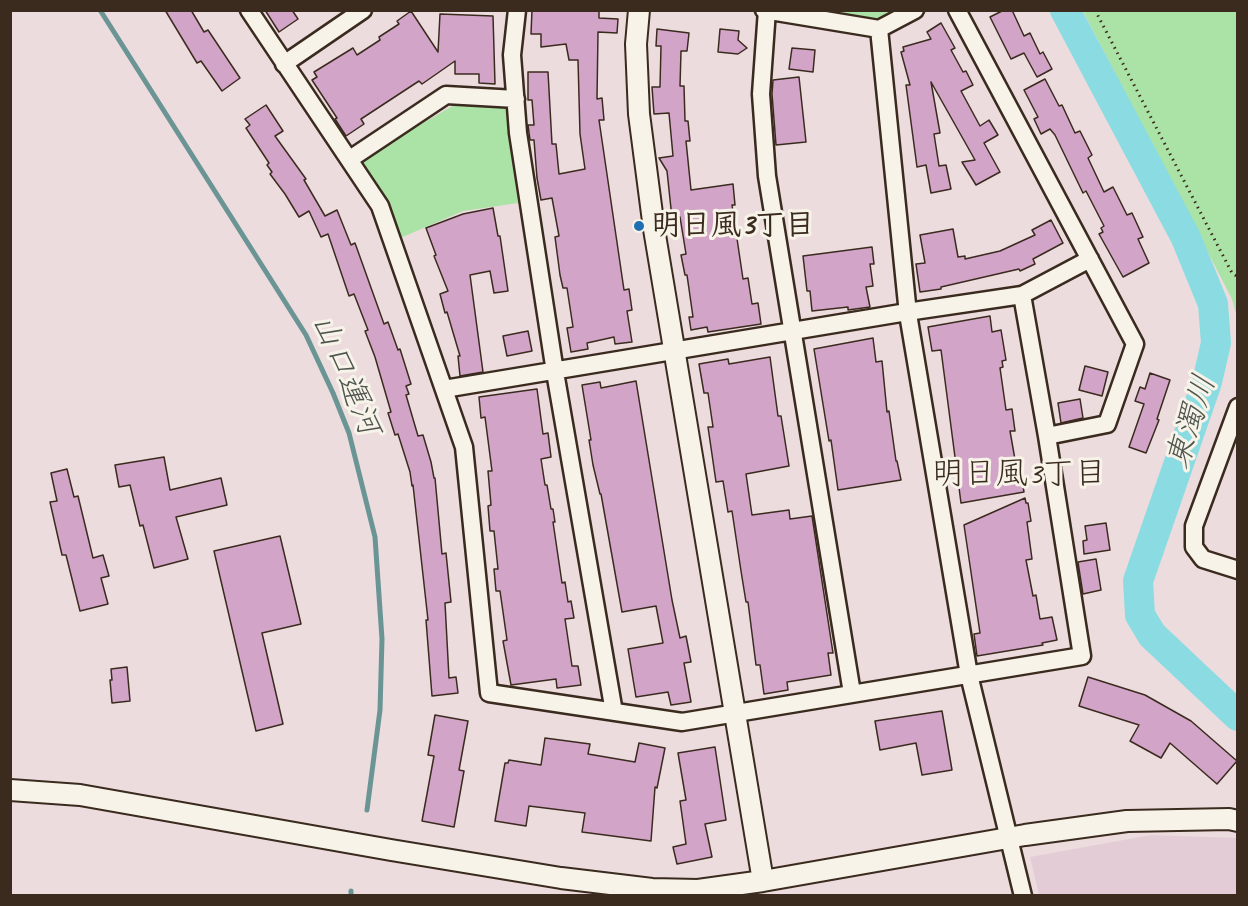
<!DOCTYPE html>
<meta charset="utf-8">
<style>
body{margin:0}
#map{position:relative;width:1248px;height:906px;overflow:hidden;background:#ecdcde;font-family:Caveat,sans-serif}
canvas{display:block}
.frame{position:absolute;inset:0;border:12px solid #3b2a1e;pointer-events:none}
</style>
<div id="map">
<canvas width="1248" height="906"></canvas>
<div class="frame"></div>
</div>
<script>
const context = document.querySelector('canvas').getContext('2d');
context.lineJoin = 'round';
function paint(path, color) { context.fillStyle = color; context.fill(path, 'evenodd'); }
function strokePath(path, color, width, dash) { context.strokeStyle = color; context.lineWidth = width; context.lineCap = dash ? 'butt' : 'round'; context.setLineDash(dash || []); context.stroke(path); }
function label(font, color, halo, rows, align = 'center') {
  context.font = font + ' Caveat,"Klee One",sans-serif'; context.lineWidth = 6; context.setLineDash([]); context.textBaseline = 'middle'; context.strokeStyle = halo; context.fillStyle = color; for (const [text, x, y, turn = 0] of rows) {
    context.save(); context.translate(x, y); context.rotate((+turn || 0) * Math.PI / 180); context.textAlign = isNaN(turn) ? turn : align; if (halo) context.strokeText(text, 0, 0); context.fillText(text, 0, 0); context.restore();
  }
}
const built = new Path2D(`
 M1151,835l86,3v57h-198l-9,-38z`);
const green = new Path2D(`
 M767,10l148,1 -36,18z
 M1083,11h154v306l-5,-18z
 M507,103l1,30 10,70 -55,8 -65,28 -41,-78 99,-57z`);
const stream = new Path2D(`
 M100,10l206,325 27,58 16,40 26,104 7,102 -2,71 -13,100
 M351,896v-5`);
const river = new Path2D(`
 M1065,10l121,228 27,66 3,39 -9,39 -69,199 2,34 12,20 86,81`);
const building = new Path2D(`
 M165,10h26l13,22 4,-2 32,48 -18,13 -21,-30 -4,2z
 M265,10h27l6,9 -19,13z
 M532,10h67v8l19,1 -1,14 -19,-1 -1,67 5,-1 2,22h-5l25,170 5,-1 3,21 -5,1 5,31 -17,2 -1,-7 -27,6 1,6 -17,3 -4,-24 6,-1 -6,-39h-4l-3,-13 -5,-38 4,-1 -7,-38 -11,2 -4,-22 -3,-38h-4l-2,-15h6l-2,-25h-4v-28h20l4,72h4l3,30 26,-5 -5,-35 -2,-74h-9l-3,-16 -25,3v-13h-10z
 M1004,10h8l12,26 6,-3 10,21 3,-2 9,17 -15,8 -13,-24 -13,6 -21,-42z
 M411,11l27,41 2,-38 53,2 2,68 -16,-1v-9h-24v-13l-33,23 -3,-3 -58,38 3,5 -18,12 -11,-17 2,-1 -25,-38 5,-3 -3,-5 39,-24 4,7 23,-15 -1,-3 20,-13 -2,-3z
 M941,23l14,25 -4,2 12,22 3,-1 7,14 -12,6 19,35 9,-6 9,15 -14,8 16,29 -24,13 -14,-23 13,-2 -44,-78 9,51 -6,1 5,32 7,-1 5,24 -20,4 -5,-28 -9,2 -11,-82h4l-9,-33 3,-1 -1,-4 28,-8 -4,-7z
 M657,29l32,4 -2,18h-6l-1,35h4l1,35h3l2,20h-4l5,49 42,-6 2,21h-3l11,74 5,-1 4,26 6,-1 3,21 -53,8 -1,-5 -16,3 -2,-13h4l-6,-42h-2l-4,-20 5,-1 -6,-37 -8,1 -5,-47 -8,-13 14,-2 -4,-43 -15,1 -2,-27h8l1,-41h-5z
 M720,29l19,2 -1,9 9,8 -9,6 -20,-2z
 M792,48l23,2 -2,22 -24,-3z
 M799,77l7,65 -30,3 -4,-51 1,-14z
 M1045,79l14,27 3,-1 13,28 5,-2 12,24 -4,3 16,34 9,-5 14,28 5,-2 11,24 -5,2 11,24 -26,14 -24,-43 4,-2 -2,-4 3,-2 -18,-35 -3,2 -28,-58 -5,-6 -9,5 -7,-15 4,-2 -14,-27z
 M266,105l17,26 -8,5 31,43 -2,1 21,36 12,-6 14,35 4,-2 29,81 4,-2 10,28 2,-1 11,35 -5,2 3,8 -3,1 12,41 5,-1 8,27 3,16h1l7,76 4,-1 5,49 -6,1 4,75 7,-1 2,16 -26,3 -6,-76h2l-15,-135 -1,1 -2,-14 -12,-38 -3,1 -7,-22 3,-1 -16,-55 -10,-26 3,-1 -14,-36 -5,2 -21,-62 -7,3 -12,-26 -10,6 -14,-23 -15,-20 2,-2 -5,-7 2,-2 -23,-35 4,-3 -5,-6z
 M493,208l5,28h2l8,55 -14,2 -4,-22 -20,4 13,97 -23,4 -2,-20h2l-13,-44 -2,1 -5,-19 8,-3 -14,-35 2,-1 -10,-27 37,-14z
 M1051,220l12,23 -30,16 2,5 -15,7 -1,-2 -78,18v2l-21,3 -4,-28 9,-1 -5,-28 33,-6 5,28 7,-1v3l35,-8 35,-16 -3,-5z
 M872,247l2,17h-4l3,22 -7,1 4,20 -22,3v-3l-36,4 -2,-20h-3l-4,-35z
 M990,316l2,16 9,-2 5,30 -4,1 1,6 -3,1 6,42 6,-1 3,22h-5l7,40 3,-1 4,22 -63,11 -20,-153 -9,1 -4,-24z
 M528,331l4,20 -25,5 -4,-20z
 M873,338l3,24 6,-1 5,51 2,-1 7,50h1l4,19 -63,10 -7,-50 -2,1 -15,-92z
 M770,357l8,59h3l8,50 -43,8 6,41 37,-5 1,9 22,-3 21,137h-5l3,22 -44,7 1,8 -24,4 -4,-29h-4l-8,-63h-2l-5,-31 -9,-60 -4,1 -5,-31 -7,1 -8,-55h5l-5,-34h-4l-5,-29 29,-5 1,5z
 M1085,366l23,6 -6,24 -23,-6z
 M1150,373l20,7 -13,39 2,1 -13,33 -17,-6 15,-43 -9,-3 5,-14 5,2z
 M636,381l36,219 8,38 6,-2 5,26 -7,1 7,39 -20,3 -3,-13 -32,5 -8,-48 35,-6 -7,-37 -34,6 -21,-118h-1l-7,-29 -4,-25h2l-9,-55 18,-3 1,6z
 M537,389l6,45 5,-1 3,24 -10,2 4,26h2l4,24h2l2,13h-2l9,61 3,-1 3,20 3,-1 3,17 -9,1 7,47h6l3,19 -24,3 -1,-9 -45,6 -8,-44 4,-1 -7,-49h-4l-2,-22h4l-4,-38h-4l-2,-25 3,-1 -3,-34h4l-7,-54 -4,1 -2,-21z
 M1080,399l3,19 -22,5 -3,-20z
 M164,457l6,33 51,-12 6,27 -51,12 12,42 -34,9 -11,-43 -3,1 -10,-41 -11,2 -4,-22z
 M67,469l7,28 4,-1 15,62 10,-3 6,21 -8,2 7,26 -28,7 -14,-56h-4l-12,-53 7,-1 -6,-28z
 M1025,498l1,5h2l3,18 -4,1 5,37 -6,1 7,36 3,-1 4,24 12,-2 5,23 -15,3 1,2 -66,11 -3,-22 6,-1 -16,-108z
 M1106,523l4,27 -26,4 -1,-13 4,-1 -2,-14z
 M280,536l21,88 -39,9 21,91 -27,7 -42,-180z
 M1096,559l5,31 -18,4 -5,-32z
 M127,667l3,34 -18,2 -2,-23h2l-1,-11z
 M1088,677l57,18 46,26 46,40 -20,23 -47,-41 -9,15 -31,-17 9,-16 -60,-19z
 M942,711l10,59 -30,5 -6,-32 -36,7 -5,-29z
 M435,715l33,6 -9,49 5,1 -10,56 -32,-6 12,-65 -6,-1z
 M545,738l45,6 -2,10 47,8 4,-19 26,5 -8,40 -2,-1 -4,54 -69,-9 3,-19 -56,-7 -3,20 -31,-5 10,-58h3l1,-3 32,5z
 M715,747l11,73 -21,4 7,33 -35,7 -4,-17 13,-3 -6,-43 6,-1 -8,-47z`);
const path = new Path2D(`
 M1095,10l137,263 6,4`);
const minor = new Path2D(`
 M249,10l131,196 84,241 25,246 193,29 400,-66 -35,-220 -25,-141
 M517,10l-5,45 6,78 37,239 59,340
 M764,10l115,19 36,-19
 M767,10l-6,84 6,82 85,517
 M957,10l178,334 -28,80 -60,12
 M879,29l29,285 61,361 54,221
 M284,64l79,-54
 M350,159l96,-64 70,4
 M444,389l463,-77 115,-17 68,-36
 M1238,407l-44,119v21l9,12 35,11`);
const tertiary = new Path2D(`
 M639,10l-3,34 3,70 15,115 109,652
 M10,790l70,5 311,55 170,28 91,11 46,1 65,-9 262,-46 102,-14 102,-2 9,2`);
const markers = [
 [639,226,6,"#1f6fb2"]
];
const poiNames = [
 ["明日風3丁目",651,226]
];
const waterNames = [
 ["山口運河",345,375,67],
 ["東濁川",1192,422,-72]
];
const neighbourhoodNames = [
 ["明日風3丁目",1019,475]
];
paint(built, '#e4ccd7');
paint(green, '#abe2a5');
strokePath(stream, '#6b9594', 5);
strokePath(river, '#8bdce2', 30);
paint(building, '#d2a5c8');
strokePath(building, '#3b2a1e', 1.5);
strokePath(minor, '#3b2a1e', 21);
strokePath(tertiary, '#3b2a1e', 24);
strokePath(path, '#3b2a1e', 3, [1.5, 4.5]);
strokePath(minor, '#f7f3e8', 16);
strokePath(tertiary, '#f7f3e8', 20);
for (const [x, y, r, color] of markers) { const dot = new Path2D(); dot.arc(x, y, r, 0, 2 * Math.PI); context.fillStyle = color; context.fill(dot); strokePath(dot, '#f7f3e8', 2); }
label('bold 30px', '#3b2a1e', '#f7f3e8', poiNames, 'left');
label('italic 32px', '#4f564f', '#f7f3e8', waterNames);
label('32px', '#3b2a1e', '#f7f3e8', neighbourhoodNames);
</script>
